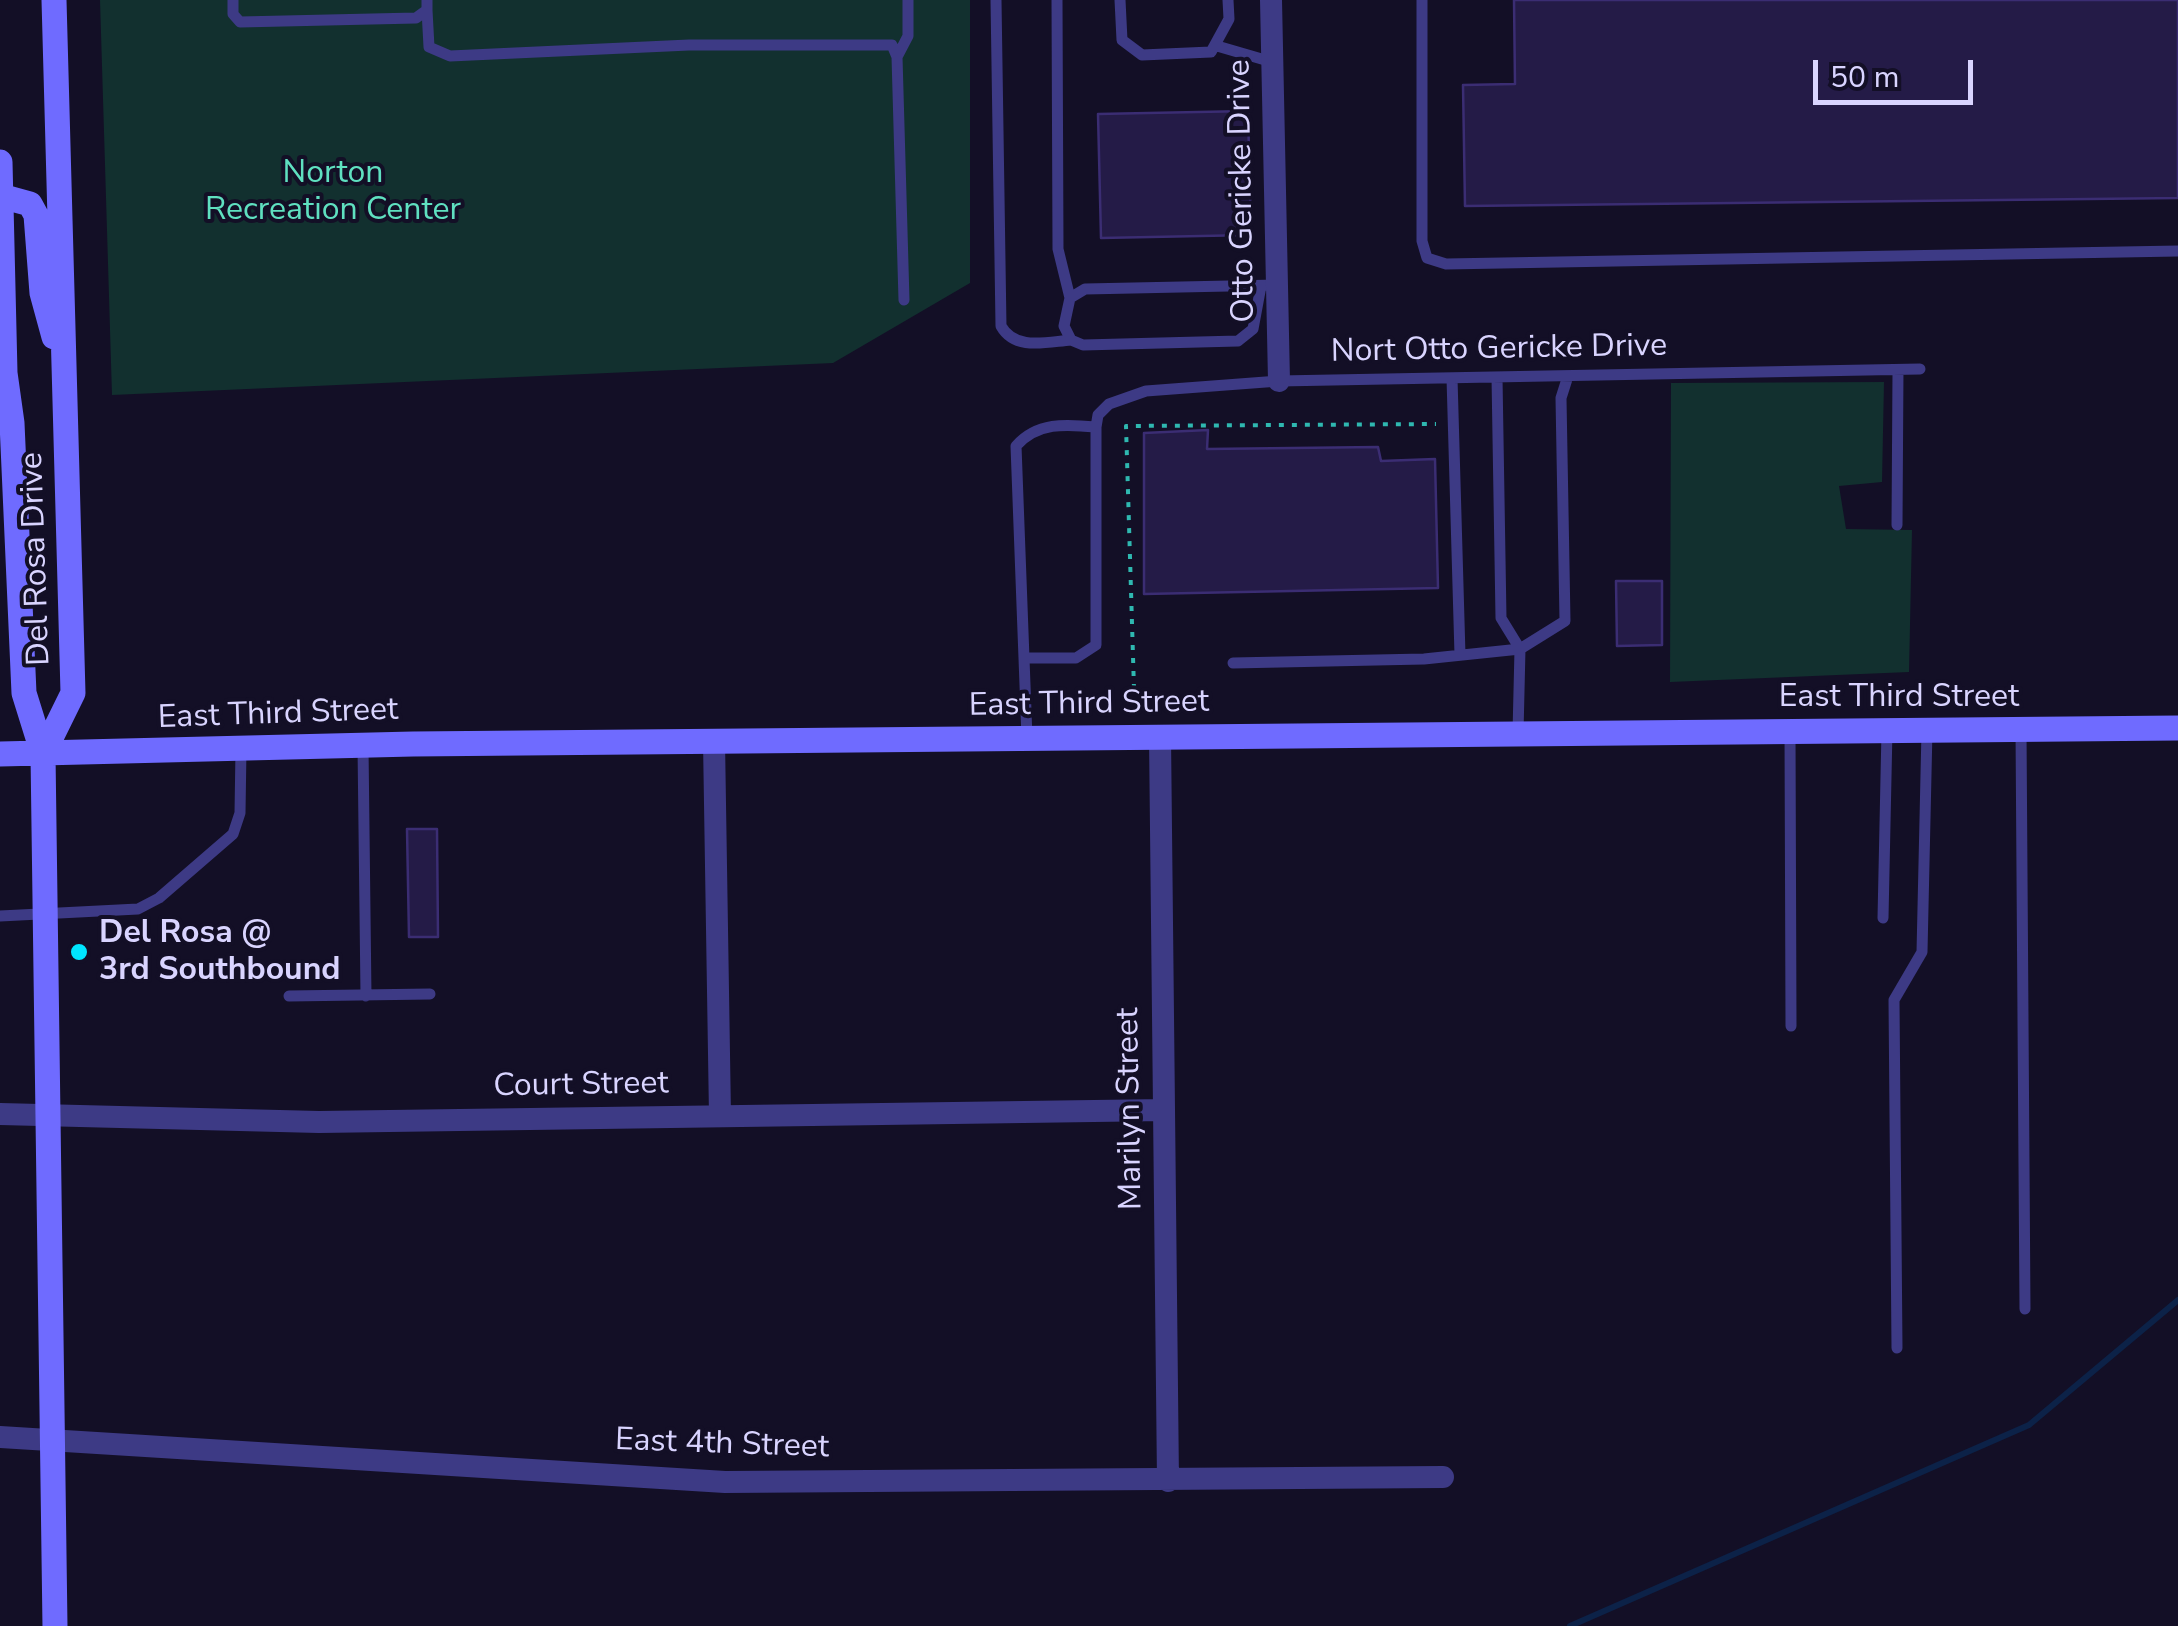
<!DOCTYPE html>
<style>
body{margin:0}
#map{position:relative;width:2178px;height:1626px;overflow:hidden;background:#130f26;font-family:"Nunito Sans",sans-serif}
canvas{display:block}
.scale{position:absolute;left:1813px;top:60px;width:160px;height:45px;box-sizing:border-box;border:5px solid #d9d4ff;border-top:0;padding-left:12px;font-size:30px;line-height:35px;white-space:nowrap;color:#d9d4ff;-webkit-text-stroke:8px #130f26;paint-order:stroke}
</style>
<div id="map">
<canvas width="2178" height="1626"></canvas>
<div class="scale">50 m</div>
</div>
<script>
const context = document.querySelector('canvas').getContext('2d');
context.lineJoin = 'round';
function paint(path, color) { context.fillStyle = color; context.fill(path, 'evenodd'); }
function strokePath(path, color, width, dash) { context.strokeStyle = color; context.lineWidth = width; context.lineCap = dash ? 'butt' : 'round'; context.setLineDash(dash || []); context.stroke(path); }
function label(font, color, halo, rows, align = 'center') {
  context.font = font + ' "Nunito Sans",sans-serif'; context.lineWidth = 8; context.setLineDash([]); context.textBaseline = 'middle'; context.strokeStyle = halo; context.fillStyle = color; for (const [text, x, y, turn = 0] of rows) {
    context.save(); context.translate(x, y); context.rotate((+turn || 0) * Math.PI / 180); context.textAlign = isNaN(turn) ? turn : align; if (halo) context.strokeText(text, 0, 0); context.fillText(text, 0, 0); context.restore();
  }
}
const green = new Path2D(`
 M100,0h870v283l-137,80 -721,32z
 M1884,382l-2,100 -43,4 7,43 66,1 -3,142 -239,10 1,-299z`);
const stream = new Path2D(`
 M1570,1626l459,-201 149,-125`);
const building = new Path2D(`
 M1514,0h664v198l-713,8 -2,-121 52,-1z
 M1248,111l3,124 -150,3 -3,-124z
 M1208,430l-1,19 171,-2 3,14 54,-2 3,129 -294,6v-161z
 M1616,581h46v64l-45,1z
 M407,829h30l1,108h-29z`);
const path = new Path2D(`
 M1134,689l-8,-263 310,-2`);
const lane = new Path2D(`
 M233,0v14l7,8 176,-4 11,-8v-10
 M996,0l5,326c14,25 45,16 70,14
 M1057,0l1,249 12,49
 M1120,0l2,40 20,15 69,-3 18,-33 -1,-19
 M1422,0v241l5,17 19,6 732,-13
 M427,10l2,37 21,9 239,-11h203l5,12 7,243
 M1217,46l55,16
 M897,57l11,-21v-36
 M1261,286l-8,43 -15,12 -155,4 -12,-5 -7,-14 6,-28 15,-9 192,-4
 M1452,378l8,277
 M1897,525l1,-155
 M1025,658h51l20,-13v-218l2,-12 11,-11 37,-13 133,-10 641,-12
 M1233,663l191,-4 96,-10 -19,-31 -4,-241
 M2021,729l4,580
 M1790,731l1,295
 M1518,733l2,-84 45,-28 -4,-223 7,-22
 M1027,738l-11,-292c21,-24 49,-22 80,-19
 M363,746l3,250
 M0,916l138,-7 21,-11 74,-64 7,-21 1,-64
 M1883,918l4,-188
 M289,996l141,-2
 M1897,1348l-3,-348 28,-48 5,-222`);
const street = new Path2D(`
 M1271,0l8,381
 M1160,736l8,745
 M714,741l6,375
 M0,1114l319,8 845,-12
 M0,1437l725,45 718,-5`);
const secondary = new Path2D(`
 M0,162l5,211 7,50 12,270 19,61 12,872
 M1,196l29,8 6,11 6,78 12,44
 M0,754l413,-10 1765,-16
 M43,754l30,-61 -19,-693`);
const markers = [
 [79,952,10,"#00e5ff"]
];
const parkNames = [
 ["Norton",333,174],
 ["Recreation Center",333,211]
];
const streetNames = [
 ["Otto Gericke Drive",1243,191,-91],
 ["Nort Otto Gericke Drive",1499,350,-1],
 ["Del Rosa Drive",37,559,-92],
 ["East Third Street",1899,698],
 ["East Third Street",1089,705,-1],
 ["East Third Street",278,715,-2],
 ["Court Street",581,1086,-1],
 ["Marilyn Street",1131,1109,-91],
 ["East 4th Street",722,1445,2]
];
const poiNames = [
 ["Del Rosa @",99,934],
 ["3rd Southbound",99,971]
];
paint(green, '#12302f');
strokePath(stream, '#0c2248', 6);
paint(building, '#241b47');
strokePath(building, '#3b2d73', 2.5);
strokePath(path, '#2fb8b0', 4, [5, 8]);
strokePath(lane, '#3d3a85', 11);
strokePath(street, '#3d3a85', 22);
strokePath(secondary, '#6f6bff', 25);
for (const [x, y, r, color] of markers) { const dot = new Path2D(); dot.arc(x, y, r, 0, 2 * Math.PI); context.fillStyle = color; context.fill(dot); strokePath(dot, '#130f26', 4); }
label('32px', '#5fe0c0', '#130f26', parkNames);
label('32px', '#d9d4ff', '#130f26', streetNames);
label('bold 32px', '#d9d4ff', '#130f26', poiNames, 'left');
</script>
